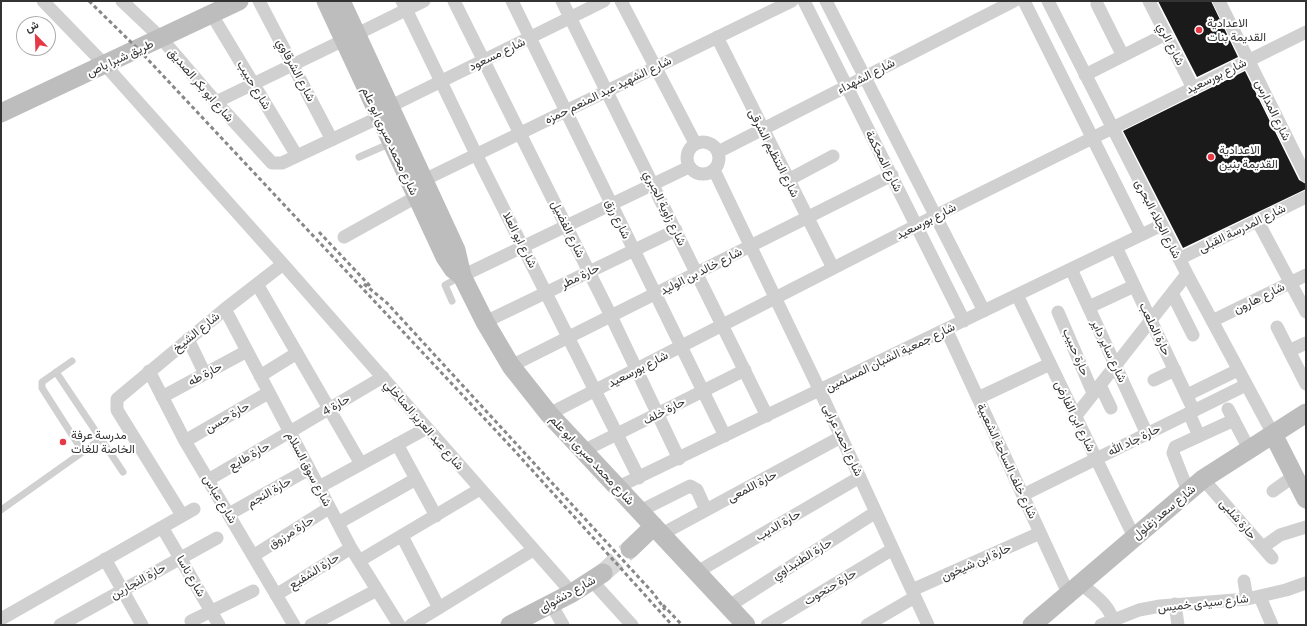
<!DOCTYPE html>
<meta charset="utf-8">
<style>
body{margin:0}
#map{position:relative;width:1307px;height:626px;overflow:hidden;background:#fff;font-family:Commissioner,Vazirmatn,sans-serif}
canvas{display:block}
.frame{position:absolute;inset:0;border:2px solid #333;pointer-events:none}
.north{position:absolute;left:16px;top:16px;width:40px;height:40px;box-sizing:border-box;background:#fff;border:1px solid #adadad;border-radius:50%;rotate:337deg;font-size:11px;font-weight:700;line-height:16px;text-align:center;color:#333}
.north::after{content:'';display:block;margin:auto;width:14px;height:18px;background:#e63946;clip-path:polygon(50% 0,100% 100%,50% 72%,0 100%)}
</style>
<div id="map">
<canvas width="1307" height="626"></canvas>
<div class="frame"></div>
<div class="north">ش</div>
</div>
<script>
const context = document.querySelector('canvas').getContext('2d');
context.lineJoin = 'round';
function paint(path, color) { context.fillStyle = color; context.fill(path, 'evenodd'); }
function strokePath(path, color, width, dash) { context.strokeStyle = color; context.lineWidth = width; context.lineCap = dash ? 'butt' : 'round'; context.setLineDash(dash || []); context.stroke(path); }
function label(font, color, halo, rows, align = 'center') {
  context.font = font + ' Commissioner,Vazirmatn,sans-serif'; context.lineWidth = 4; context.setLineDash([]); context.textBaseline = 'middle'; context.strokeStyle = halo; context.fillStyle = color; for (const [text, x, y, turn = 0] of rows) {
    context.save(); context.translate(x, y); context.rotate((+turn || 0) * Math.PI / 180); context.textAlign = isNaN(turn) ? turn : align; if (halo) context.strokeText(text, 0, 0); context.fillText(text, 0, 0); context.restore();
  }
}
const building = new Path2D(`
 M1158,1h53l27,56 -41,20z
 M1245,71l54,109 7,4v5l-123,59 -60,-117z`);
const secondaryTunnel = new Path2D(`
 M603,573l27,-24`);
const lane = new Path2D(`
 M359,157l32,-14
 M452,301l-7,-16 15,-8
 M72,361l-30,21v6l41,64
 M56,372l67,100
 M1,510l100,-71`);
const street = new Path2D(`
 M43,1l62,64 178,199
 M122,1l39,37 55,64 56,61h10l98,-46
 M259,1l73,139
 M402,1l74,153 163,324
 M454,1l157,315 68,143
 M512,1l213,435
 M562,1l205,415
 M621,1l74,142
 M804,1l160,320
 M826,1l158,310
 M1024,1l117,234
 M1048,1l139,273 86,160
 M1149,1l44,87
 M1219,1l87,175
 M1097,4l26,52
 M212,15l85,141
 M357,34l67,-33
 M717,37l116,231
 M1085,75l81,-41
 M216,102l128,-62
 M391,106l213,-105
 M687 158a16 16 0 1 1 32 0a16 16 0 1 1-32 0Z
 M718,152l296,-151
 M714,170l106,221 108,234
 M424,180l368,-179
 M788,180l45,-24
 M1257,220l49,92
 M344,237l72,-40
 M1116,247l78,164
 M1179,259l127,-62
 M1071,269l76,165
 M462,276l227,-109
 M257,284l104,180
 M1172,293l21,42
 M1017,295l117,242
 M1089,307l45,-21
 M225,309l126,239 48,77
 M1058,312l35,81
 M1212,321l94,-46
 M485,322l191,-92
 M1277,327l29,57
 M946,329l122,264
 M188,339l17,35
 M1289,351l17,-8
 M511,366l381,-191
 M149,371l36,70 109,184
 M260,376l37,-23
 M1154,380l21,-10
 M1100,385l11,23
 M1187,395l51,-25
 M162,397l85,-46
 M978,398l72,-34
 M1228,409l21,40
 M1189,413l10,23
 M549,414l386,-198 371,-184
 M1075,417l112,-143
 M185,441l83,-48
 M397,444l39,72
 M583,451l162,-81
 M1203,479l69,79
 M208,480l175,-103
 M319,487l108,-59
 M618,487l544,-262
 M1188,491l-15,-38 2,-6 59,-27
 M1273,491l21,-15
 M1023,495l223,-110
 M640,511l50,-25 7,4 9,20
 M229,514l80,-45
 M182,515l-65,-105v-11l108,-90 58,-45 289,329
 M338,523l78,-44
 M162,527l57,98
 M662,534l179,-97
 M402,536l37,72
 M1263,547l17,-12 26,-8
 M253,556l76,-48
 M105,559l37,66
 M359,561l121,-72
 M697,572l163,-95
 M592,581l40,44
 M1244,581l3,18
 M1080,583c14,12 31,22 34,42
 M912,590l128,-57
 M276,595l75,-47
 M1260,597l12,28
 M551,604l12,21
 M1175,604l3,21
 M729,606l147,-94
 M1,619l193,-110
 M191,621l62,-30
 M60,625l157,-87
 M311,625l66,-35
 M411,625l122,-75
 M767,625l126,-76
 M867,625l48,-28
 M1101,625l38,-15 21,-4 87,-7 39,-9 20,-7`);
const secondary = new Path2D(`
 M326,1l119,256 8,12 9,7
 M341,1l115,249 6,26 23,46 26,44 38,48 197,211
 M1,113l238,-112
 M1273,434l33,65
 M630,549l24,-23
 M510,625l62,-32 31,-20
 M1032,625l171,-146 103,-66`);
const rail = new Path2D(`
 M89,1l50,49 374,399 159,176
 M319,232l52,55
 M364,284l23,19 267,291 11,16
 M663,605l19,20`);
const markers = [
 [1199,30,4,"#e63946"],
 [1211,157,4,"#e63946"],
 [63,442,4,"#e63946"]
];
const poiNames = [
 ["الاعدادية",1207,23],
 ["القديمة بنات",1207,37],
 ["الاعدادية",1219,150],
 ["القديمة بنين",1219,164],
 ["مدرسة عرفة",71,435],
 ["الخاصة للغات",71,449]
];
const streetNames = [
 ["شارع الري",1171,44,63],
 ["شارع مسعود",497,54,-26],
 ["طريق شبرا باص",120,58,-25],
 ["شارع الشرقاوي",296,70,62],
 ["شارع الشهداء",866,76,-27],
 ["شارع بورسعيد",1216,76,-26],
 ["شارع ابو بكر الصديق",201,85,49],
 ["شارع حبيب",254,85,59],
 ["شارع الشهيد عبد المنعم حمزه",608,90,-26],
 ["شارع المدارس",1273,110,64],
 ["شارع محمد صبرى ابو علم",390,141,65],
 ["شارع التنظيم الشرقى",774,153,63],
 ["شارع المحكمة",884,161,63],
 ["شارع زاوية الجبري",665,208,64],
 ["شارع رزق",618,219,64],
 ["شارع الجلاء البحرى",1158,219,63],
 ["شارع بورسعيد",926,221,-27],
 ["شارع المدرسة القبلى",1242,228,-26],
 ["شارع الفضيل",568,229,64],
 ["شارع ابو العلا",520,240,63],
 ["شارع خالد بن الوليد",701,271,-27],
 ["حارة مطر",580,276,-26],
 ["شارع هارون",1259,298,-26],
 ["حارة الملعب",1155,329,64],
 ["شارع الشيخ",196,332,-39],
 ["شارع ساير داير",1109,351,65],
 ["حارة حبيب",1076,352,67],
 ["شارع جمعية الشبان المسلمين",890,357,-26],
 ["شارع بورسعيد",638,369,-27],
 ["حارة طه",205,374,-28],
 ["حارة 4",336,405,-30],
 ["حارة خلف",664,411,-27],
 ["شارع ابن الفارض",1075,416,64],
 ["حارة حسن",227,417,-30],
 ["شارع عبد العزيز المناخلي",424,425,49],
 ["شارع احمد عرابى",843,440,65],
 ["حارة جاد الله",1134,440,-26],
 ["حارة طايع",249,456,-30],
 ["شارع محمد صبرى ابو علم",592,460,47],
 ["شارع خلف الساحة الشعبية",1007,461,65],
 ["شارع سوق السلام",309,469,62],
 ["حارة اللمعى",752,486,-28],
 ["حارة النجم",269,492,-30],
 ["شارع عباس",220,499,59],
 ["شارع سعد زغلول",1164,512,-40],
 ["حارة شلبى",1238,519,49],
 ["حارة الديب",778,525,-30],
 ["حارة مرزوق",291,532,-32],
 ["حارة الطنبداوي",802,559,-32],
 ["حارة ابن شيخون",976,562,-24],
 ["حارة الشفيع",314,571,-32],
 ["شارع ناسا",191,576,60],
 ["حارة النجارين",138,581,-29],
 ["حارة حتحوت",830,587,-31],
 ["شارع دنشواى",567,594,-29],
 ["شارع سيدى خميس",1203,603,-6]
];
paint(building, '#1a1a1a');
strokePath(secondaryTunnel, '#d6d6d6', 19, [19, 10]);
strokePath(lane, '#d0d0d0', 7);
strokePath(street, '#d0d0d0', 13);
strokePath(secondary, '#bdbdbd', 19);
strokePath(rail, '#888', 3, [4, 3]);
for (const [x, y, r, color] of markers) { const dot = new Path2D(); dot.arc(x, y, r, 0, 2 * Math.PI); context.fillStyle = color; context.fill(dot); strokePath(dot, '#fff', 1.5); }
label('12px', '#333', '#fff', poiNames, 'left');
label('12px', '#333', '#fff', streetNames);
</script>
